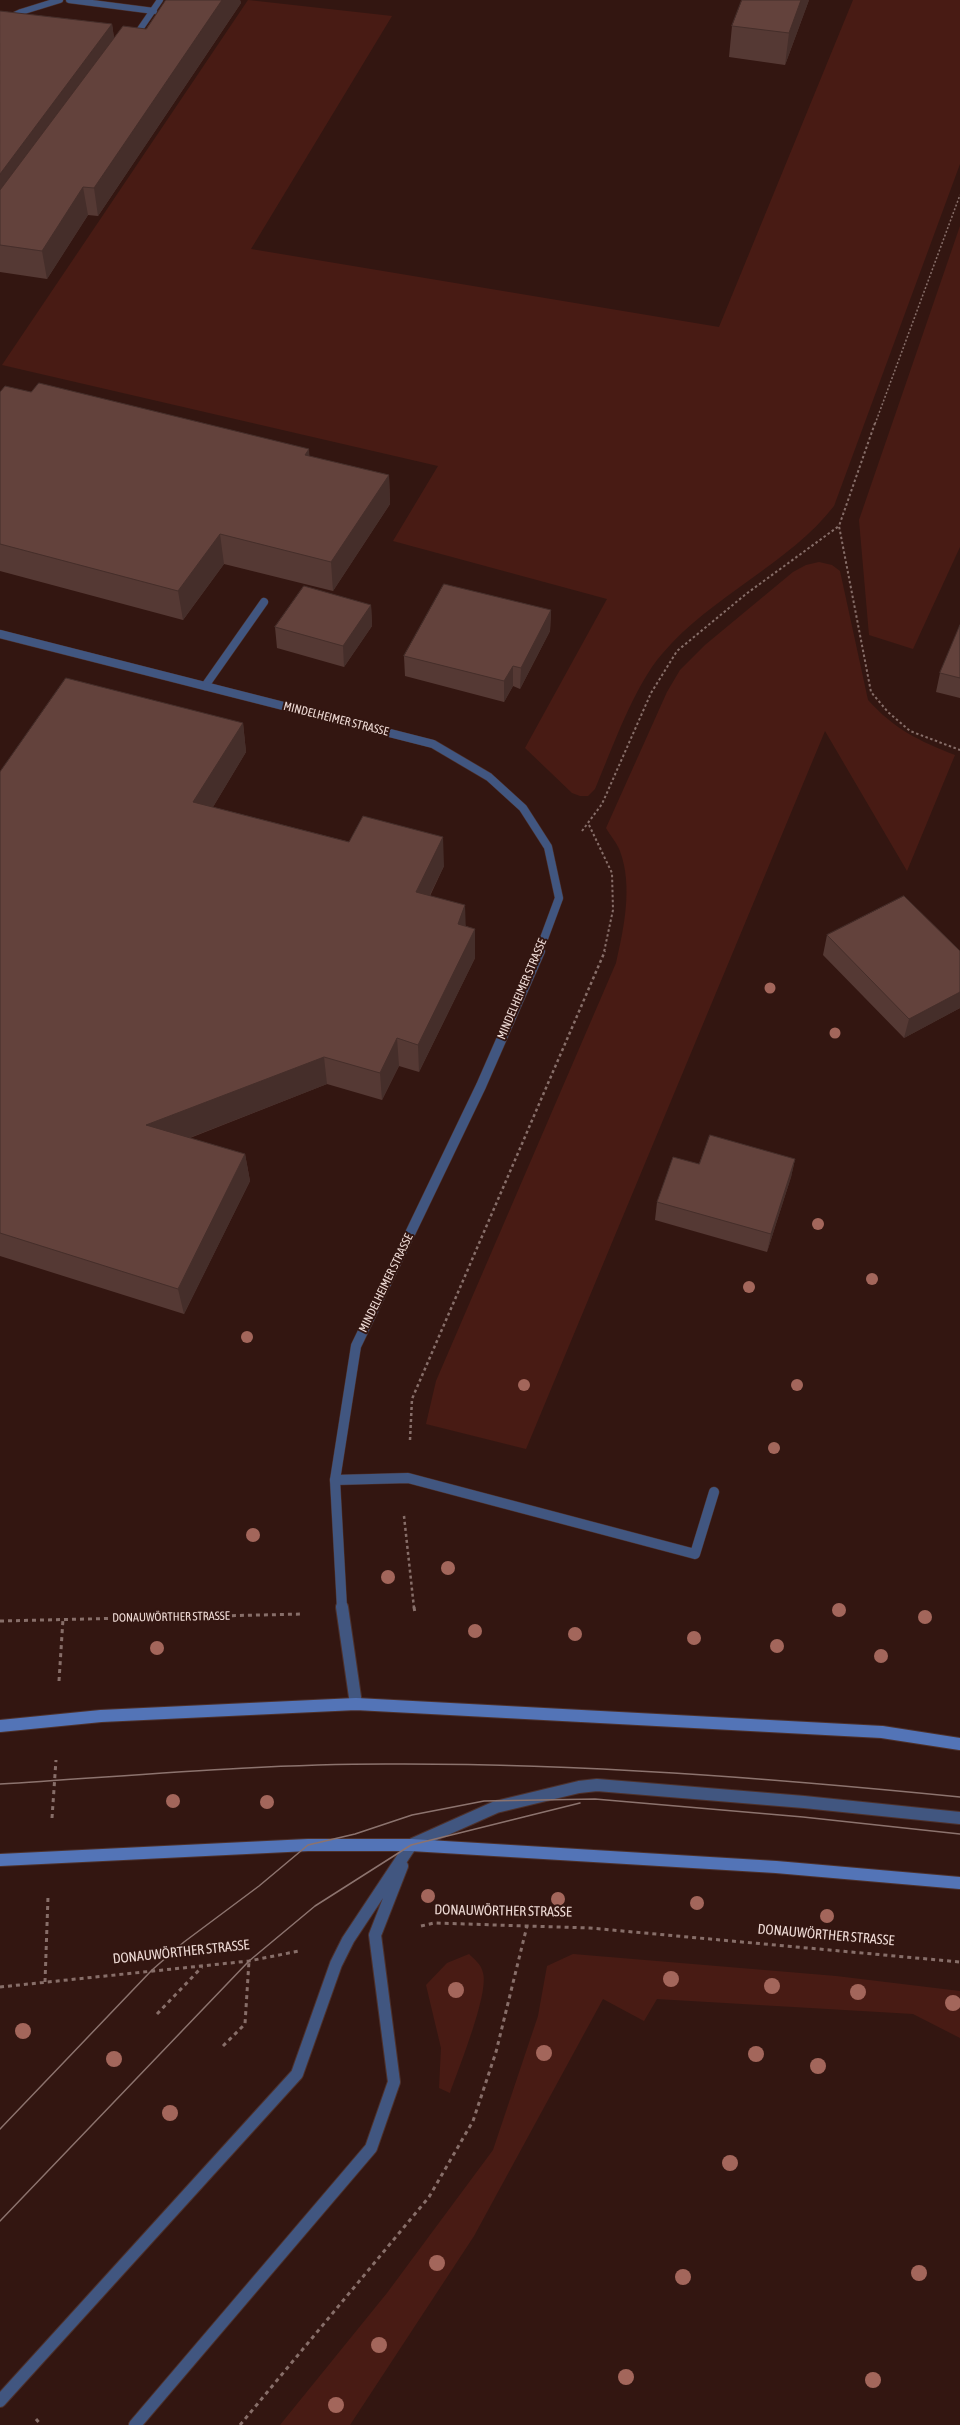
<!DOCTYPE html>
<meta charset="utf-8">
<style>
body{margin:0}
canvas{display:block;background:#331611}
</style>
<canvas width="960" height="2425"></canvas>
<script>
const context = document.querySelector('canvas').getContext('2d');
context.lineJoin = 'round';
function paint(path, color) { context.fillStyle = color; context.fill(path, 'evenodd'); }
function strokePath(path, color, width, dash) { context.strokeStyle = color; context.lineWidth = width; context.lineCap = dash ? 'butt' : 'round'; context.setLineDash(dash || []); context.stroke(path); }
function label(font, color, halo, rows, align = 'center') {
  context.font = font + ' "Asap Condensed",sans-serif'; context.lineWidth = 4; context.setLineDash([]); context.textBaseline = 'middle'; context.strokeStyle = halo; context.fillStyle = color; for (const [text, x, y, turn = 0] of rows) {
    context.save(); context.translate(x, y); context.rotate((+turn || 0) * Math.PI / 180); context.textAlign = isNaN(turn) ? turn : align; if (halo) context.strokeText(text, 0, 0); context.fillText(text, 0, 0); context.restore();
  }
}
const green = new Path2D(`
 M248,0l144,16 -141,233 468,78 134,-327h107v164l-126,342c-45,58 -123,90 -172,148 -28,32 -50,95 -67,135l-7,7h-8l-8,-3 -47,-45 82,-149 -214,-58 45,-75 -436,-101z
 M960,226v321l-47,102 -44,-14 -10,-115z
 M819,562l13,3 8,6 28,129c26,29 51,41 87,55l-48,116 -82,-140 -299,718 -100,-25 10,-43 180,-418c8,-35 17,-77 4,-112 -3,-8 -10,-16 -14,-23l61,-136 13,-22 25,-25 88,-73 13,-7z
 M469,1954c6,6 12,10 14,19 6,21 -25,97 -33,120l-11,-5 2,-40 -15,-63 21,-22z
 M573,1954l263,22 124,15v47l-47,-24 -256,-15 -13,22 -41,-22 -129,237 -124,189h-70l107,-132 106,-143 45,-134 9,-50z`);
const pathFar3 = new Path2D(`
 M875,424l85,-229`);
const pathFar2 = new Path2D(`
 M875,423l-36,103 32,166 17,20 22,19 50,19
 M589,825l23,48 1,37 -9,42
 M582,831l20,-27 49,-111 26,-42 69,-57 93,-68`);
const pathFar1 = new Path2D(`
 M410,1440l2,-41 193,-448
 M404,1516l10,92`);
const path = new Path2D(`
 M414,1607l1,6
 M0,1621l303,-7
 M59,1681l4,-62
 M52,1818l4,-58
 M421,1926l13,-3 156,5 370,34
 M45,1982l3,-85
 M0,1987l249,-26 50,-10
 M157,2014l45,-47
 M223,2046l22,-22 4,-63
 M36,2419l5,6
 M240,2425l189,-228 44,-76 23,-69 31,-126`);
const serviceFar3 = new Path2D(`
 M69,0l85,11
 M0,22l21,-10 39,-12
 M134,38l26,-38`);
const serviceFar2 = new Path2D(`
 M205,686l59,-84`);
const serviceFar1 = new Path2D(`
 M335,1480l73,-2 287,76 19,-62`);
const service = new Path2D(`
 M0,2401l297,-327 39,-110 12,-24 63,-95 85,-38 83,-20 18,-2 207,17 156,16
 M135,2425l236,-277 23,-66 -19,-147 27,-69`);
const minorFar2 = new Path2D(`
 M0,634l433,110 56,33 34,31 25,39 11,51 -20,54`);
const minorFar1 = new Path2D(`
 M342,1608l-7,-128 21,-134 125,-260 59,-135`);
const minor = new Path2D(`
 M342,1607l14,97`);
const secondary = new Path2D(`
 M0,1726l101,-10 255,-12 526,28 78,12
 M0,1860l308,-15h103l365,22 184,16`);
const tram = new Path2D(`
 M0,1784c129,-8 257,-20 386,-20 192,-1 383,14 574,33
 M0,2129l152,-159 32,-28 75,-56 49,-41 47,-11 57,-19 72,-14 111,-2 208,18 157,17
 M0,2221l249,-260 66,-55 96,-61 169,-42`);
const trees = [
 [770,988,5.5],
 [835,1033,5.5],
 [818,1224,6],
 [872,1279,6],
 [749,1287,6],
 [247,1337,6],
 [524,1385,6],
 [797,1385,6],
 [774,1448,6],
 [253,1535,7],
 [448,1568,7],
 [388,1577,7],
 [839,1610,7],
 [925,1617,7],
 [475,1631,7],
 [575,1634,7],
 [694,1638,7],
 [777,1646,7],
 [157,1648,7],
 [881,1656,7],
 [173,1801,7],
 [267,1802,7],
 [428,1896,7],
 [558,1899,7],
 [697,1903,7],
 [827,1916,7],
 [671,1979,8],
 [772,1986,8],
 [456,1990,8],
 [858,1992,8],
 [953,2003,8],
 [23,2031,8],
 [544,2053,8],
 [756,2054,8],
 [114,2059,8],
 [818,2066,8],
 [170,2113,8],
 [730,2163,8],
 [437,2263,8],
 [919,2273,8],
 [683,2277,8],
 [379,2345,8],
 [626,2377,8],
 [873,2380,8],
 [336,2405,8]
];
const wall = new Path2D(`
 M166,0h74l1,3 -143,213 -10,-1 -41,64 -47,-7v-261l112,13 2,14 32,-9z
 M809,0l-24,65 -56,-8 3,-31z
 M0,392h31l278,57v7l80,19 1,29 -57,87 -109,-27 -41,56 -183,-49z
 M371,605l1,21 -28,41 -67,-19 -2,-21z
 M551,610l-1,21 -30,58 -7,-3 -9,16 -99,-26 -1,-20z
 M960,625v73l-24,-6 4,-19z
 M243,723l3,29 -33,55 231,59 -14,30 36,30 9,3v29l-56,114 -20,-6 -17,34 -55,-16 -137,54 55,16 5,27 -66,133 -184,-58v-484z
 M827,935l133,16v57l-56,30 -81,-83z
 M795,1159l-4,18 -24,75 -112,-32 2,-18 42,-38z`);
const shadedWall = new Path2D(`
 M222,0h18l1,3 -143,213 -4,-28z
 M801,0h8l-24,65 4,-32z
 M112,24l4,28 -116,157v-35z
 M83,187l5,28 -41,64 -5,-28z
 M309,449l2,30 -6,-24z
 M389,475l1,29 -57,87 -2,-29z
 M220,534l4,30 -41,56 -5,-29z
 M371,605l1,21 -28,41 -1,-21z
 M551,610l-1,21 -30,58 1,-21z
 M513,666v20l-9,16v-21z
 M243,723l3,29 -48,80 -5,-30z
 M443,837l1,29 -27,55 -1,-29z
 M465,905l1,29 -8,-10z
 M475,929v29l-56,114 -1,-27z
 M960,992v16l-56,30 5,-19z
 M397,1038l2,28 -17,34 -2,-27z
 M324,1057l3,27 -174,68 -7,-27z
 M245,1154l5,27 -66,133 -6,-25z
 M795,1159l-4,18 -24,75 4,-18z`);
const building = new Path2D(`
 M166,0h56l-128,188 -11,-1 -41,64 -42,-6v-55l123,-164 23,3z
 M742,0h59l-12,33 -57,-7z
 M0,11l112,13 -112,150z
 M39,383l270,66 -4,6 84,20 -58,87 -111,-28 -42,57 -178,-47v-152l5,-6 26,6z
 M444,584l107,26 -30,58 -8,-2 -9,15 -100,-25z
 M304,586l67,19 -28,41 -68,-19z
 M960,625v53l-20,-5z
 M66,678l177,45 -50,79 156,40 14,-26 80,21 -27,55 49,13 -7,19 17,5 -57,116 -21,-7 -17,35 -56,-16 -178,68 99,29 -67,135 -178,-56v-461z
 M904,896l56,55v41l-51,27 -82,-84z
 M710,1135l85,24 -24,75 -114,-32 16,-45 26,7z`);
const streetNames = [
 ["MINDELHEIMER STRASSE",336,719,14],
 ["MINDELHEIMER STRASSE",522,989,-67],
 ["MINDELHEIMER STRASSE",386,1283,-64],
 ["DONAUWÖRTHER STRASSE",171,1617,-1]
];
const nearStreetnames = [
 ["DONAUWÖRTHER STRASSE",503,1911,1],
 ["DONAUWÖRTHER STRASSE",826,1935,5],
 ["DONAUWÖRTHER STRASSE",181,1952,-6]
];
paint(green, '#481b14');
strokePath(serviceFar3, '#4d312c', 7);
strokePath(serviceFar2, '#4d312c', 9);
strokePath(serviceFar1, '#4d312c', 11);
strokePath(service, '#4d312c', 14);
strokePath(minorFar2, '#4d312c', 9);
strokePath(minorFar1, '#4d312c', 11);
strokePath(minor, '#4d312c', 14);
strokePath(secondary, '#4d312c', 14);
strokePath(pathFar3, '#876e69', 1.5, [2, 2]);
strokePath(pathFar2, '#876e69', 2, [2.5, 2.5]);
strokePath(pathFar1, '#876e69', 2.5, [3, 3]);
strokePath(path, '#876e69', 3, [4, 4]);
strokePath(serviceFar3, '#415680', 6);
strokePath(serviceFar2, '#415680', 8);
strokePath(serviceFar1, '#415680', 10);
strokePath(service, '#415680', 12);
strokePath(minorFar2, '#415680', 8);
strokePath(minorFar1, '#415680', 10);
strokePath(minor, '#415680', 12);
strokePath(secondary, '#5374b7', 12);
strokePath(tram, '#8c736e', 1.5);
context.fillStyle = '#a3665b';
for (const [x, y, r] of trees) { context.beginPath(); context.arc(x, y, r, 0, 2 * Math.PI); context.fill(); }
paint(wall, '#553934');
paint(shadedWall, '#452e2a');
paint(building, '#63423c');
strokePath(building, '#452e2a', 1);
label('12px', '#eedad5', '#331611', streetNames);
label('14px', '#eedad5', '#331611', nearStreetnames);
</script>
